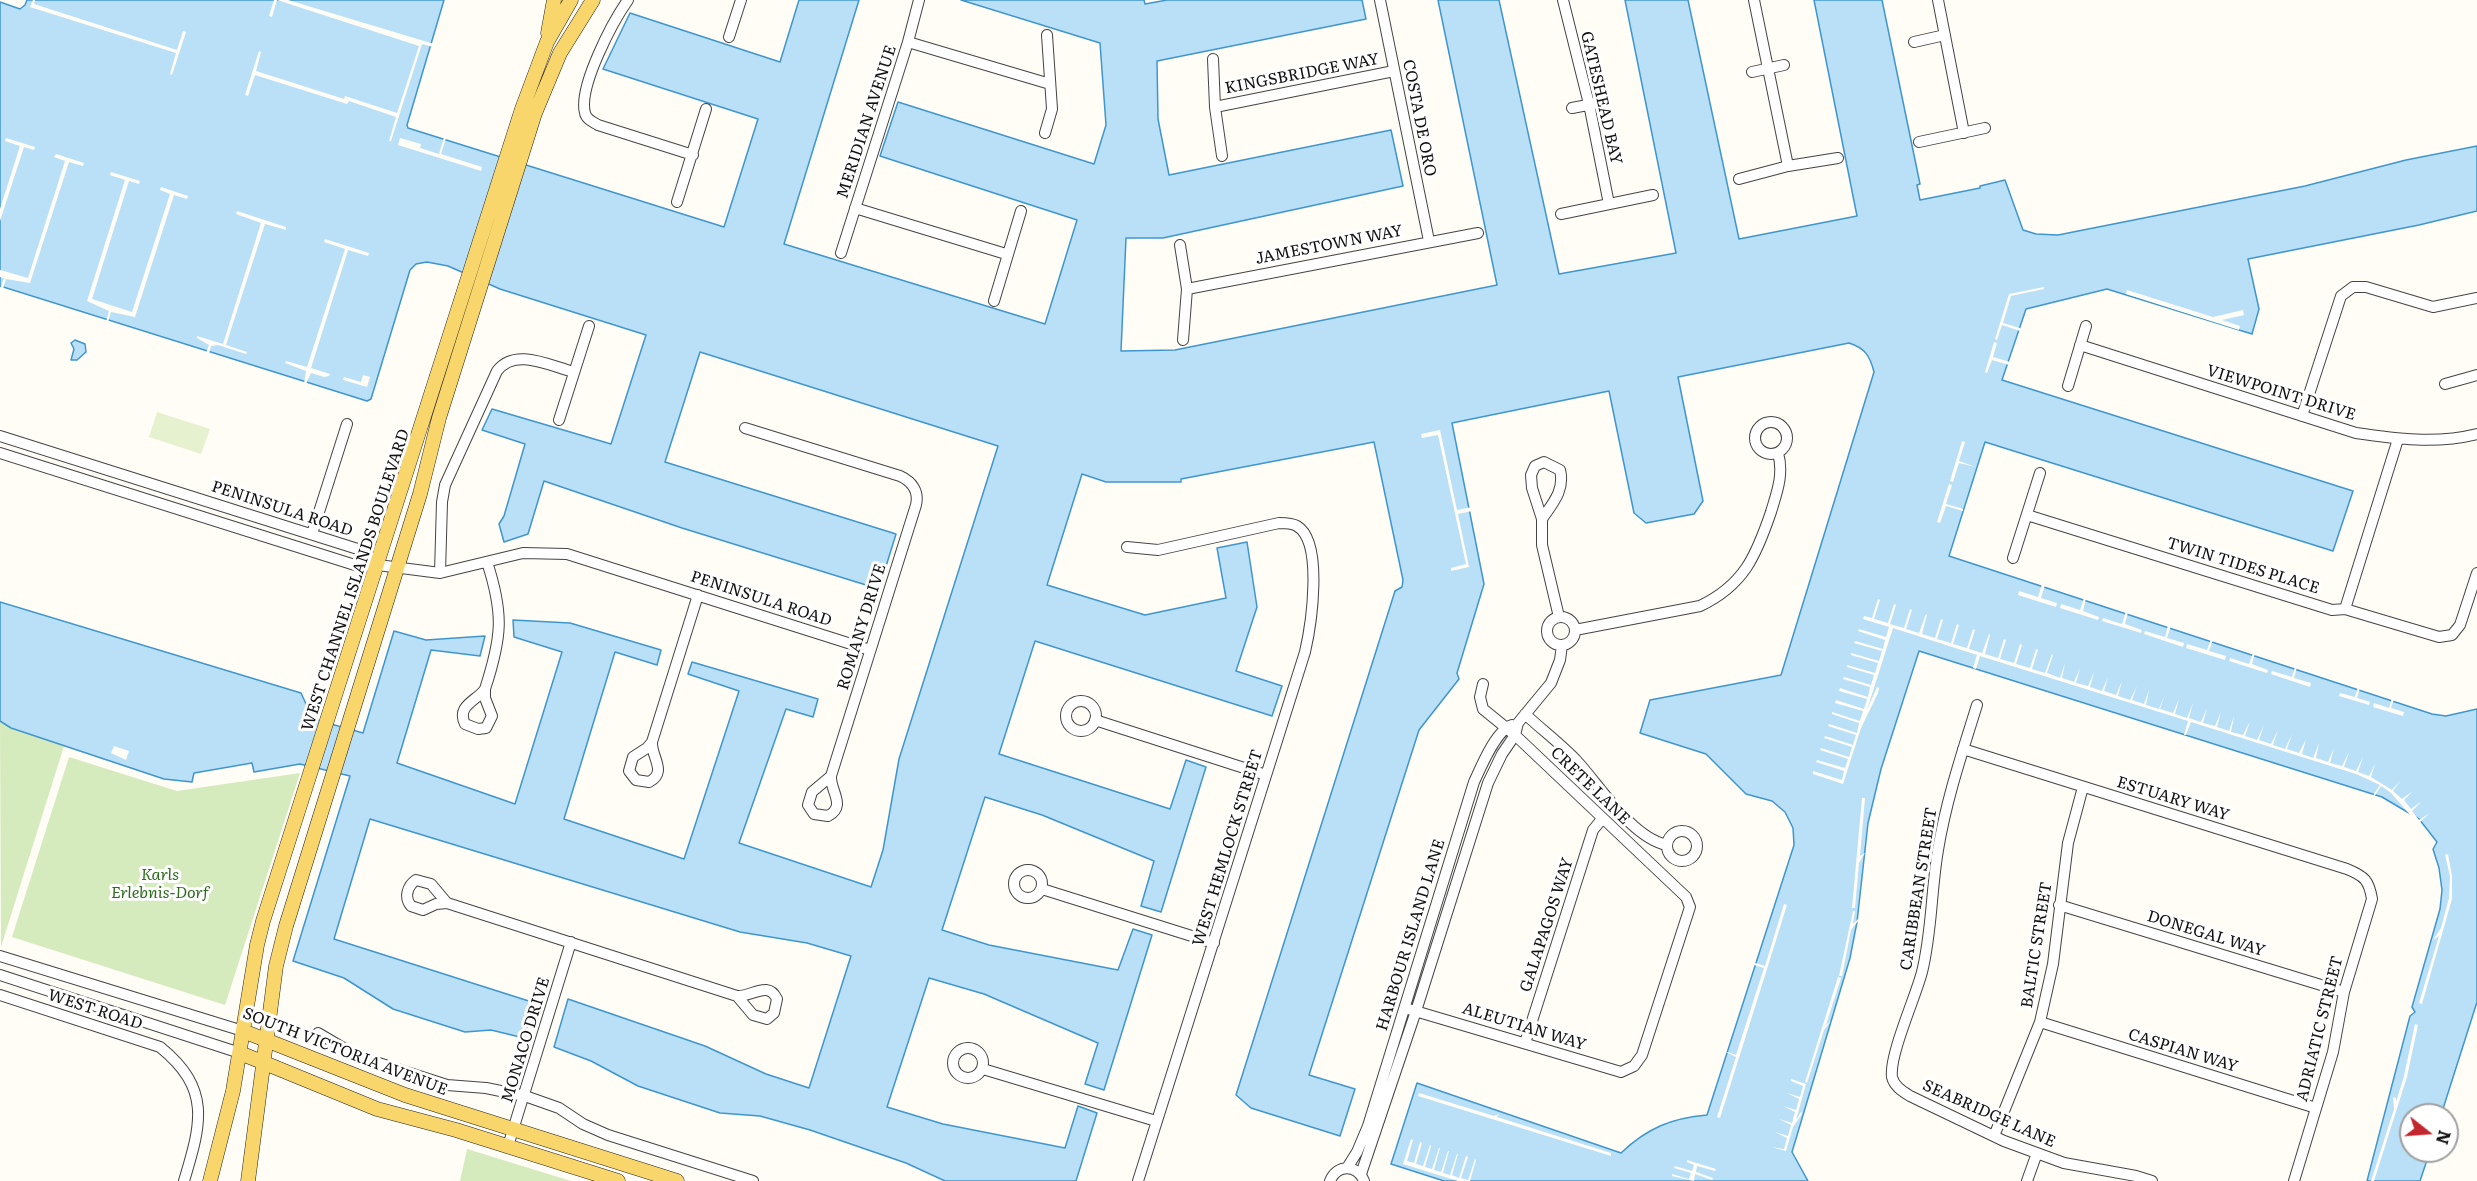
<!DOCTYPE html>
<style>
body{margin:0}
#map{position:relative;width:2477px;height:1181px;overflow:hidden;background:#fffdf5;font-family:Literata,serif}
canvas{display:block}
.north{position:absolute;left:2399px;top:1103px;width:60px;height:60px;box-sizing:border-box;background:#fff;border:2px solid #a0a0a0;border-radius:50%;rotate:107deg;font-size:16px;font-weight:700;line-height:24px;text-align:center;color:#111}
.north::after{content:'';display:block;margin:auto;width:21px;height:27px;background:#c4262e;clip-path:polygon(50% 0,100% 100%,50% 72%,0 100%)}
</style>
<div id="map">
<canvas width="2477" height="1181"></canvas>
<div class="north">N</div>
</div>
<script>
const context = document.querySelector('canvas').getContext('2d');
context.lineJoin = 'round';
function paint(path, color) { context.fillStyle = color; context.fill(path, 'evenodd'); }
function strokePath(path, color, width, dash) { context.strokeStyle = color; context.lineWidth = width; context.lineCap = dash ? 'butt' : 'round'; context.setLineDash(dash || []); context.stroke(path); }
function label(font, color, halo, rows, align = 'center') {
  context.font = font + ' Literata,serif'; context.lineWidth = 6; context.setLineDash([]); context.textBaseline = 'middle'; context.strokeStyle = halo; context.fillStyle = color; for (const [text, x, y, turn = 0] of rows) {
    context.save(); context.translate(x, y); context.rotate((+turn || 0) * Math.PI / 180); context.textAlign = isNaN(turn) ? turn : align; if (halo) context.strokeText(text, 0, 0); context.fillText(text, 0, 0); context.restore();
  }
}
const green = new Path2D(`
 M0,721l11,7 53,18 -63,201z
 M69,757l108,34 123,-18 -75,232 -213,-68z
 M467,1149l104,32h-111z`);
const pitch = new Path2D(`
 M157,412l53,17 -9,25 -52,-17z`);
const water = new Path2D(`
 M27,0h417l-37,125 1,3 316,99 34,-108 -155,-50 27,-56 150,49 19,-62h60l-75,244 261,80 32,-104 -197,-64 18,-54 196,62 12,-39 -6,-82 -139,-43h183l1,4 22,-4h195l4,19 -209,42 1,58 11,56 222,-45 12,56 -240,52h-37l-5,113 54,-1 322,-65 -59,-285h61l60,274 117,-21 -51,-253h63l51,239 118,-23 -43,-216h68l38,184 -3,1 3,15 60,-12v-2l25,-6 18,50 13,4 22,1 247,-49 101,-26 71,-14v65l-58,14 -171,34 11,50 -7,25 -145,-45 -81,20 -24,71 351,111 -20,60 -348,-109 -36,114 483,158 14,2 31,-7v293l-36,113h-30v36h19l-10,30h-53l43,-165 5,-4 -3,-5 28,-98 2,-19 -3,-22 -6,-19 4,-7 -18,-23 -37,-22 -463,-146 -38,118 -13,54 -11,99 -7,36 -58,194 16,29h-364l-53,-17 26,-81 204,70c26,-25 51,-35 86,-38l87,-270 -1,-17 -8,-16 -13,-11 -26,-7 -40,-40 -66,-21 10,-33 131,-25 93,-303c-4,-16 -9,-24 -25,-29l-171,34 25,124 -9,13 -48,9 -12,-10 -25,-122 -157,32 32,161 -27,89 2,6 -40,51 -110,345 46,14 -15,47 -89,-28 -15,-13 159,-504 7,-4 1,-7 -29,-138 -193,37v3h-75l-24,-8 -35,111 98,30 81,-17 -9,-50 30,-6 10,65 -21,64 46,15 -10,30 -237,-75 -36,113 171,55 16,-49 20,7 -45,145 -20,-6 13,-45 -112,-46 -57,-18 -43,133 47,15 129,25 15,-41 19,6 -48,155 -19,-6 13,-41 -114,-49 -55,-16 -42,129 56,17 122,24 13,-42 19,7 -21,68h-131l-39,-18 -96,-33 -50,-14 -40,-3 -82,-27 -47,-25 -37,-14 14,-48 137,47 61,28 43,14 42,-132 -44,-13 -67,-11 -370,-113 -36,120 201,64 -11,35 -33,-8 -26,2 -72,-23 -49,-31 -51,-17 57,-185 -50,-12 -46,8 -2,-9 -58,10 -2,9 -28,-3 -153,-51 -11,-7v-119l301,91 12,26 50,14 31,-102 32,9 59,-4 -5,20 -49,-6 -34,113 118,41 47,-152 -48,-15 -1,-17 57,3 91,27 -4,15 -42,-13 -51,167 120,40 55,-168 -51,-17 4,-12 126,37 -5,18 -27,-8 -47,134 132,44 12,-37 16,-91 99,-313 -298,-94 -35,110 231,72 -17,55 -197,-61 -138,-47 -16,53 -24,8 -5,-18 5,-8 21,-72 -43,-14 10,-21 119,35 35,-109 -146,-46 -52,-23 -21,-4 -11,2 -6,6 -39,129 -4,2 -367,-115v-284l20,7 5,-4z
 M75,340l10,4 1,8 -9,8h-6l3,-11 -3,-6z`);
const pier = new Path2D(`
 M33,0h2l-1,4 143,46 6,-19 3,1 -14,43 -2,-1 6,-21 -146,-46z
 M274,0h14l146,44 -1,3 -11,-3 -31,97h-2l7,-24 -47,-16 -2,3 -92,-29 -7,21 -3,-1 14,-44 2,1 -5,19 88,28 1,-3 52,17 22,-67 -142,-46 -5,17 -3,-1z
 M444,137l2,1 -5,16 41,13 -1,4 -83,-26 2,-7 21,6 -1,4 19,6z
 M6,138l29,9 -1,3 -10,-3 -24,74v-12l20,-63 -15,-5z
 M56,154l28,9 -1,3 -14,-4 -39,121 -24,-4 -3,10h-3l4,-11 -4,-1v-7l28,8 37,-117 -11,-4z
 M111,172l29,9 -1,3 -10,-3 -37,118 40,13 38,-118 -10,-4 1,-3 27,9 -1,3 -13,-4 -39,122 -24,-5 -3,10h-2l3,-11 -22,-10 38,-121 -15,-5z
 M237,211l49,16v3l-21,-6 -39,121 21,7 -1,2 -28,-9 -7,1 -2,8 -3,-1 3,-8 -12,-7v-2l26,8 38,-121 -25,-9z
 M325,239l44,14 -1,3 -20,-6 -37,118 19,6 -1,2 -5,1 -13,-4 -5,11h-2l2,-13 -21,-8 1,-2 21,6 38,-118 -21,-7z
 M2044,287v2l-33,7 -8,27 17,5v3l-18,-6 -5,15 -2,-1 14,-45z
 M2127,290l86,27 30,-7 1,5 -22,5 18,6 -1,4 -113,-36z
 M1994,342l3,1 -4,14 17,5 -1,3 -17,-5 -5,13 -2,-1z
 M363,375l7,2 -3,10 -24,-7 1,-3 17,5z
 M1440,430l17,80 15,-3v4l-14,3 11,53 -18,4v-3l15,-4 -28,-129 -16,3 -1,-4z
 M1962,441l3,1 -6,19 17,6 -17,-4 -6,19 -3,-1z
 M1949,484l3,1 -6,19 17,5v2l-17,-5 -6,17 -3,-1z
 M2042,584l3,1 -4,13 16,5 -1,4 -38,-12 1,-4 19,6z
 M2084,598h2l-3,13 16,6 -1,3 -38,-12 1,-4 19,6z
 M1878,599l2,1 -6,19 14,4 6,-19 2,1 -6,19 14,4 6,-19 2,1 -6,19 13,4 7,-19 1,1 -5,19 13,4 6,-19 2,1 -6,19 14,4 6,-19 2,1 -6,19 14,4 6,-19 2,1 -6,19 13,4 7,-19 1,1 -5,19 13,4 6,-19 2,1 -6,19 14,4 6,-19 2,1 -6,19 14,4 6,-19 2,1 -6,19 13,4 7,-19 1,1 -6,18 13,5 5,-15 -3,15 12,4 6,-14 -4,15 12,3 6,-14 -4,15 12,4 6,-14 -4,14 12,4 6,-14 -4,15 12,4 7,-14 -5,14 12,4 5,-14 -3,15 13,4 6,-15 -5,15 13,4 6,-14 -4,15 12,4 6,-15 -4,15 12,4 6,-14 -4,15 12,3 6,-14 -4,15 12,4 5,-15 -3,16 12,3 7,-14 -5,15 12,4 7,-15 -5,15 12,4 7,-14 -5,15 12,4 7,-15 -5,15 12,4 7,-14 -4,15 11,4 6,-15 -3,15 12,4 6,-14 -4,15 12,3 7,-14 -5,15 12,4 7,-14 -5,15 11,4 6,-12 -4,13 21,13 9,-10 -8,11 9,8 11,-8 -9,9 7,9 11,-8 -10,10 7,9 11,-7 -10,9 5,10 -34,-39 -10,-7 -7,11h-2l8,-12 -24,-11 -165,-52 -5,13h-2l4,-14 -208,-65 -4,13 -3,-1 4,-13 -84,-27 -26,82 10,-23 2,1 -1,5 -17,35 -18,56 -30,-10v-3l29,9 2,-9 -28,-9 1,-2 28,8 3,-9 -28,-9 1,-2 28,9 3,-10 -28,-9 1,-2 28,9 3,-10 -28,-9 1,-2 28,9 2,-10 -27,-9v-2l28,9 3,-10 -28,-8 1,-3 28,9 3,-10 -28,-8 1,-3 28,9 2,-10 -27,-8 1,-2 27,8 3,-10 -27,-8v-2l28,8 3,-10 -27,-8v-2l28,8 3,-10 -28,-8 1,-2 28,8 2,-9 -27,-9 1,-2 27,8 3,-10 -26,-8 1,-3 8,2z
 M2126,611l2,1 -3,12 17,6 -1,3 -39,-12 1,-3 19,6z
 M2168,625l3,1 -4,12 17,5 -1,4 -39,-13 1,-3 20,6z
 M2211,639l2,1 -4,11 17,5 -1,4 -39,-12 1,-4 20,6z
 M2253,653h2l-3,11 16,6 -1,3 -38,-12 1,-3 19,6z
 M2295,667h2l-3,11 17,5 -1,4 -39,-13 1,-3 20,6z
 M2358,687l2,1 -3,10 13,4 -1,3 -30,-9 1,-3 15,4z
 M2392,698l2,1 -3,9 13,4 -1,4 -30,-9 1,-4 15,5z
 M114,746l15,5 -3,9 -15,-7z
 M1862,798h3l-5,58 5,-3 -6,10 -4,45h-3z
 M2448,854l4,22v23l-30,105 -3,-1 20,-67 -6,4 8,-12 8,-30 1,-22 -5,-21z
 M1784,904l3,1 -20,64 -47,149 -3,-1 19,-60 -12,-6 12,4 28,-87 -13,-4 1,-2 13,4z
 M1853,911h2l-2,13 5,-5v2l-7,9 -9,46h-3z
 M1838,977l3,1 -15,47 5,-4 -7,9 -17,53 -2,-1z
 M2415,1024l3,1 -11,52 -33,104h-3l23,-72 -1,-12 3,1v4l8,-26z
 M1791,1079l15,5 -10,36 5,-8 1,2 -9,13 -7,24 -15,-4 13,2 3,-11 -12,-6 13,4 3,-11 -12,-6 13,4 3,-11 -12,-6 13,4 3,-11 -12,-6 13,4 3,-11 -12,-5z
 M1419,1093l75,23 5,-2 -2,3 114,36v3l-193,-60z
 M1411,1139l2,1 -6,21 7,2 6,-21 2,1 -6,21 7,2 7,-21 1,1 -6,21 7,2 7,-21h1l-6,22 7,2 7,-21h1l-6,22 7,2 7,-21h1l-6,21 7,3 7,-22 2,1 -7,21 7,2 7,-21 1,1 -6,21h-12l-55,-17z
 M1687,1160l29,9 -1,2 -18,-5 -1,6 17,6 -1,2 -17,-6 -1,7 -22,-5v-2l17,5 2,-6 -17,-5 1,-2 17,5 2,-6 -7,-3z`);
const minor = new Path2D(`
 M628,0c-15,21 -50,87 -43,113 1,6 8,9 13,12l95,30
 M1380,0l49,241
 M1563,0l26,104 20,100
 M1754,0l34,166
 M1938,0l26,133
 M729,37l12,-37
 M908,42l142,42
 M1914,42l31,-7
 M1213,59l2,48 7,49
 M1752,72l32,-7
 M1215,107l179,-36
 M1572,108l31,-6
 M1045,133l7,-24 -5,-74
 M1919,142l66,-14
 M1739,179l49,-13 50,-8
 M677,202l29,-93
 M855,208l151,46
 M1561,214l92,-19
 M1180,245l7,44 -4,51
 M841,253l67,-211 11,-42
 M1187,289l291,-56
 M994,301l27,-90
 M2080,345l276,88c40,6 81,11 121,1
 M2445,384l32,-9
 M2068,386l18,-60
 M2302,416l39,-120 12,-9h13l67,20 44,-9
 M559,420l30,-94
 M1755 438a16 16 0 1 1 32 0a16 16 0 1 1-32 0Z
 M745,428l155,48c13,6 19,16 16,29l-85,271
 M0,436l364,115 14,14
 M0,453l358,113 20,-1 62,8 83,-20 44,1 303,96
 M2027,515l305,95 13,-1 94,28 13,-2 8,-10 17,-52
 M1542,519c11,-16 23,-29 18,-49l-16,-8 -9,4 -4,9 1,13 10,31v26l17,72
 M312,534l35,-110
 M1127,547l31,3 121,-27c6,0 13,0 18,3 27,16 14,100 8,126l-167,529
 M2013,558l27,-85
 M440,573l2,-71 3,-17 52,-114c18,-24 53,-5 77,1
 M2345,609l53,-170
 M1547 631a14 14 0 1 1 28 0a14 14 0 1 1-28 0Z
 M1575,630l125,-24c44,-21 56,-50 71,-94 6,-20 13,-38 7,-59
 M485,689c17,-52 19,-75 2,-127
 M485,689v9l7,18 -6,12 -8,1 -13,-5c-9,-19 12,-23 20,-35z
 M1066 716a15 15 0 1 1 30 0a15 15 0 1 1-30 0Z
 M1977,705c-15,48 -31,96 -39,145 -7,41 -6,82 -16,122 -6,24 -33,83 -30,105 2,9 10,14 18,19l94,45 60,22 72,13 16,5
 M1525,714c17,16 36,30 52,47 23,25 55,77 90,84
 M1095,720l171,55
 M652,742l46,-147
 M652,742c-1,15 16,30 -3,40l-13,-2 -7,-9 4,-14 14,-9z
 M1963,749l384,120c17,7 22,11 25,30l-28,93 -11,60 -39,129
 M831,776c-1,15 16,30 -3,40l-14,-2 -6,-9 4,-13z
 M1667 846a15 15 0 1 1 30 0a15 15 0 1 1-30 0Z
 M1014 884a14 14 0 1 1 28 0a14 14 0 1 1-28 0Z
 M416,880l15,4 16,19 -11,1 -13,6 -12,-4c-7,-8 -4,-20 5,-26z
 M1042,889l172,54
 M447,903l290,93c15,1 31,-16 40,3l-3,14 -7,6 -14,-4 -16,-19
 M2059,905l285,87
 M0,956l243,75
 M0,975l240,78
 M0,995l160,52c52,42 41,77 24,134
 M1405,1008l216,64 13,-6 8,-11 48,-148 -4,-10 -171,-162 -32,-26 -3,-12 3,-13
 M2040,1022l276,86
 M318,1033l39,23 90,29 39,3 39,8 34,12 24,16 25,11 145,46
 M1525,1043l68,-213 9,-11
 M953 1063a15 15 0 1 1 30 0a15 15 0 1 1-30 0Z
 M983,1069l173,52
 M1994,1136l46,-114 13,-58 15,-121 15,-56
 M508,1146l63,-204
 M1347,1168l10,-16 11,-26 106,-344c7,-15 22,-52 38,-57
 M1361,1174l55,-163 72,-228 14,-29 13,-19 3,-12 33,-40 9,-23 2,-15
 M1330,1181c7,-17 27,-17 34,0
 M2027,1181l10,-28`);
const major = new Path2D(`
 M548,33l6,-33
 M243,1031l162,64 272,86
 M240,1053l137,56 79,21 162,51
 M210,1181l23,-90 24,-146 6,-24 259,-812 25,-67 24,-42
 M248,1181l28,-215 10,-40 134,-432 19,-76 96,-305 25,-60 33,-53`);
const streetNames = [
 ["KINGSBRIDGE WAY",1302,74,-11],
 ["GATESHEAD BAY",1601,98,77],
 ["COSTA DE ORO",1419,118,79],
 ["MERIDIAN AVENUE",867,122,-72],
 ["JAMESTOWN WAY",1329,245,-11],
 ["VIEWPOINT DRIVE",2281,393,17],
 ["PENINSULA ROAD",282,509,18],
 ["TWIN TIDES PLACE",2243,566,17],
 ["WEST CHANNEL ISLANDS BOULEVARD",356,580,-72],
 ["PENINSULA ROAD",761,599,18],
 ["ROMANY DRIVE",862,627,-73],
 ["CRETE LANE",1590,786,44],
 ["ESTUARY WAY",2173,799,17],
 ["WEST HEMLOCK STREET",1228,848,-73],
 ["CARIBBEAN STREET",1919,889,-81],
 ["GALAPAGOS WAY",1547,925,-72],
 ["DONEGAL WAY",2206,934,17],
 ["HARBOUR ISLAND LANE",1411,935,-73],
 ["BALTIC STREET",2037,945,-81],
 ["WEST ROAD",95,1010,18],
 ["ALEUTIAN WAY",1524,1027,17],
 ["ADRIATIC STREET",2320,1029,-76],
 ["MONACO DRIVE",526,1040,-73],
 ["CASPIAN WAY",2183,1051,17],
 ["SOUTH VICTORIA AVENUE",345,1052,21],
 ["SEABRIDGE LANE",1989,1114,24]
];
const parkNames = [
 ["Karls",160,875],
 ["Erlebnis-Dorf",160,893]
];
paint(green, '#d5ebbd');
paint(pitch, '#e6f2cf');
paint(water, '#b9e0f7');
strokePath(water, '#3f96cf', 1.5);
paint(pier, '#fffdf5');
strokePath(minor, '#444', 12);
strokePath(major, '#222', 15);
strokePath(minor, '#fff', 10);
strokePath(major, '#f9d66b', 14);
label('16px', '#111', '#fff', streetNames);
label('italic 16px', '#2f6b1f', '#fff', parkNames);
</script>
